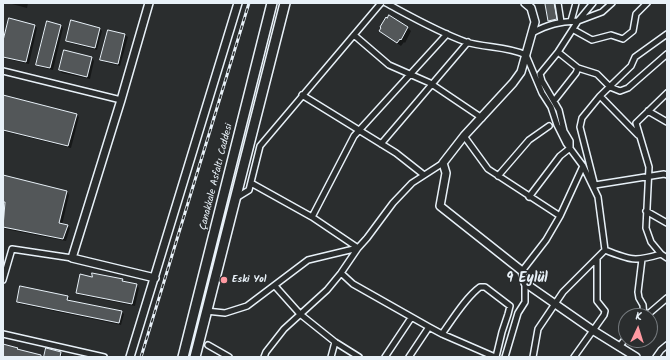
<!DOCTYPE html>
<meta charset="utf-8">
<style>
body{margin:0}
#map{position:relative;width:670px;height:360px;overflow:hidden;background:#2a2d2e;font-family:Kalam,sans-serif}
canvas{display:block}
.frame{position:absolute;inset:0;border:4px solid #e8f1f8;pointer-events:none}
.north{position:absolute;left:618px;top:308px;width:40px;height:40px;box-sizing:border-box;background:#2a2d2e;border:1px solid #767b7f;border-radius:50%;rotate:4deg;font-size:11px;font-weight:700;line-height:16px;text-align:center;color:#e8f1f8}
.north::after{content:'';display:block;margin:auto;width:14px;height:18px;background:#ff9aa2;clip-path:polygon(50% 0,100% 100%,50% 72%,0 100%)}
</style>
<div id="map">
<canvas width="670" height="360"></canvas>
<div class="frame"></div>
<div class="north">K</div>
</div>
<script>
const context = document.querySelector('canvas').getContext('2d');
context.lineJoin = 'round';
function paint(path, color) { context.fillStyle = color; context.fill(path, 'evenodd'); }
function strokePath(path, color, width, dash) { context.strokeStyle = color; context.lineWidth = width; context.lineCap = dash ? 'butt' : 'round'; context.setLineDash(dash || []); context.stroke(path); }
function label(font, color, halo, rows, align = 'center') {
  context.font = font + ' Kalam,sans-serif'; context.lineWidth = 3; context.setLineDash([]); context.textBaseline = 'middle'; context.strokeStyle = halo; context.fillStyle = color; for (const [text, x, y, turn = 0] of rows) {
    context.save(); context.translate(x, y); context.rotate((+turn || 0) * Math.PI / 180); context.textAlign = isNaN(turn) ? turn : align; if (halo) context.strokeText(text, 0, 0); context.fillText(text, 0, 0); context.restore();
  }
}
const shadow = new Path2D(`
 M8,3h20l-1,5z
 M554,4l3,3 3,16 -7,2 -4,-4 -3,-16z
 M9,20l26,6 2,2 -8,36 -26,-6v-13z
 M61,26l2,2 -10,42 -13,-3 -3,-3z
 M407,27l4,4 -6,12 -1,-1 -3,4 -21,-15z
 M99,28l3,3 -5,19 -27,-7 -3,-2z
 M109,31l16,4 3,2 -8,29 -16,-4 -2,-2z
 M64,51l28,7 2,3 -4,18 -28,-6 -2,-3z
 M3,96l73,19 3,2 -8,31 -68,-17z
 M3,176l64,16 2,3 -7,30 5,1 3,2 -4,13 -61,-12 -2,-3 3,-22 -3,-1z
 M93,278l29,2 3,3 11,2 3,3 -4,18 -55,-11 -2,-2z
 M68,297l2,3v1l51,11 3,2 -3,11 -101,-21 -2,-2z
 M46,350l15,3 2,4h-18z`);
const building = new Path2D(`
 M553,3h1l3,16 -9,2 -3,-17z
 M389,15l19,12 -7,13 -1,-1 -3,4 -18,-12 2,-3 -1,-1 6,-10 1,1z
 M9,18l26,7 -9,37 -23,-5v-16z
 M71,20l29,8 -5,20 -29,-7z
 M47,21l14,4 -11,43 -14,-3z
 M108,30l17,4 -7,30 -18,-4z
 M64,50l28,7 -5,20 -28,-7z
 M3,95l74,19 -9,32 -65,-16z
 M3,175l64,16 -8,32 9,2 -5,14 -60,-12 2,-25h-2z
 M92,273l31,6 -1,2 15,3 -5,20 -56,-11 4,-19 12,3z
 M20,286l48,10 -1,4 55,11 -3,12 -102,-21z
 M3,344l15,4 -1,1 24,6v2h-38z
 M46,348l15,4 -1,5h-16z`);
const street = new Path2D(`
 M386,3c26,14 52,29 80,39 19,6 41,4 60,13l16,38 9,14 6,18 9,18 17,23 15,31 7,53 -42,42 -25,37 -5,28
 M558,3l3,19
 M571,21l5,-18
 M574,30l18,10 19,-5 12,4 10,-8 3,-17 11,-11
 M532,33c17,-9 26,-11 46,-12l15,-18
 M354,35l35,30 41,18 52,35
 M558,52l20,16 19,6 13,13 10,4 8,-3 39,-34
 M3,71l118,29
 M302,95l94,58 28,22
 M600,96l38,39
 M554,101l22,-28 2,-5
 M648,111l19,11
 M464,136l24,33 72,47
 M381,144l87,-102
 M498,176l31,-36 20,-14
 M251,183l61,34 46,31 -17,25 -14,17 -43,39 -18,23 -2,5
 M595,185l69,-11 3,1
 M595,186l-15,-59 2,-9 18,-22 31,-30 4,-9 32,-23
 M529,197l31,-41 10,-8v-7l-6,-10 -5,-21 -17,-29 -2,-7 18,-22 20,-31 24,-9 10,-9
 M236,198l13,-8 11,-44 121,-143
 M646,211l21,12
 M312,217l42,-81 93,-102
 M605,250c25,10 30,12 56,4l6,4
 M661,254l-10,-12 -5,-14 3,-61 -13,-44 31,-30
 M642,259l-4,33 1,6 4,7 1,11
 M522,271l24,-31 14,-24 23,-50
 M341,273l12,11 76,43 13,7 53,23
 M3,280l9,-31 60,9
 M275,286l25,28 35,28 24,15
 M206,311l19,2 22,-7 61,-46 50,-12 9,-10 26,-35 19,-20 31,-20
 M646,316l21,-18
 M3,334l101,23
 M442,334c10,-14 24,-37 38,-47h5l25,19 -2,8 -6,18 -6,25
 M208,345l21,12
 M619,347l7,-9
 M331,357l4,-15
 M385,357l26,-39
 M409,357l20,-30
 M505,357l13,-44 7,-11v-19
 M574,357l30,-42 1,-4 -8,-10v-42
 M656,357l5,-7 6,-5`);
const secondary = new Path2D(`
 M149,3l-28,97 -49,158 83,20
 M525,3l6,5 4,14 -14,50 -8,11 -49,53 -21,27 3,10 -6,33 82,65 3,12 69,48 42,26
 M130,357l108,-354`);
const highway = new Path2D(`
 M183,357l89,-354
 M195,357l90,-354`);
const rail = new Path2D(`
 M141,357l108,-354`);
const markers = [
 [224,280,4,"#ff9aa2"]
];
const streetNames = [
 ["Çanakkale Asfaltı Caddesi",217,177,-76]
];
const poiNames = [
 ["Eski Yol",232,280]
];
const districtNames = [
 ["9 Eylül",527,280]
];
paint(shadow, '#0007');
paint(building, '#535759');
strokePath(building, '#e8f1f8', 1);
strokePath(street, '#e8f1f8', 8);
strokePath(secondary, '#e8f1f8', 10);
strokePath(highway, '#e8f1f8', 12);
strokePath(street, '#2a2d2e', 5);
strokePath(secondary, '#2a2d2e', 7);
strokePath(highway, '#2a2d2e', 9);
strokePath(rail, '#e8f1f8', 3);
strokePath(rail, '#2a2d2e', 1.5, [4.5]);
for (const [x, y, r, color] of markers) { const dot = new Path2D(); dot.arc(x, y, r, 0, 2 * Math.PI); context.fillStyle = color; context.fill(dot); strokePath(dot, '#2a2d2e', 1.5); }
label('10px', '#e8f1f8', '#2a2d2e', streetNames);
label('bold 10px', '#e8f1f8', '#2a2d2e', poiNames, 'left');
label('bold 14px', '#e8f1f8', '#2a2d2e', districtNames);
</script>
